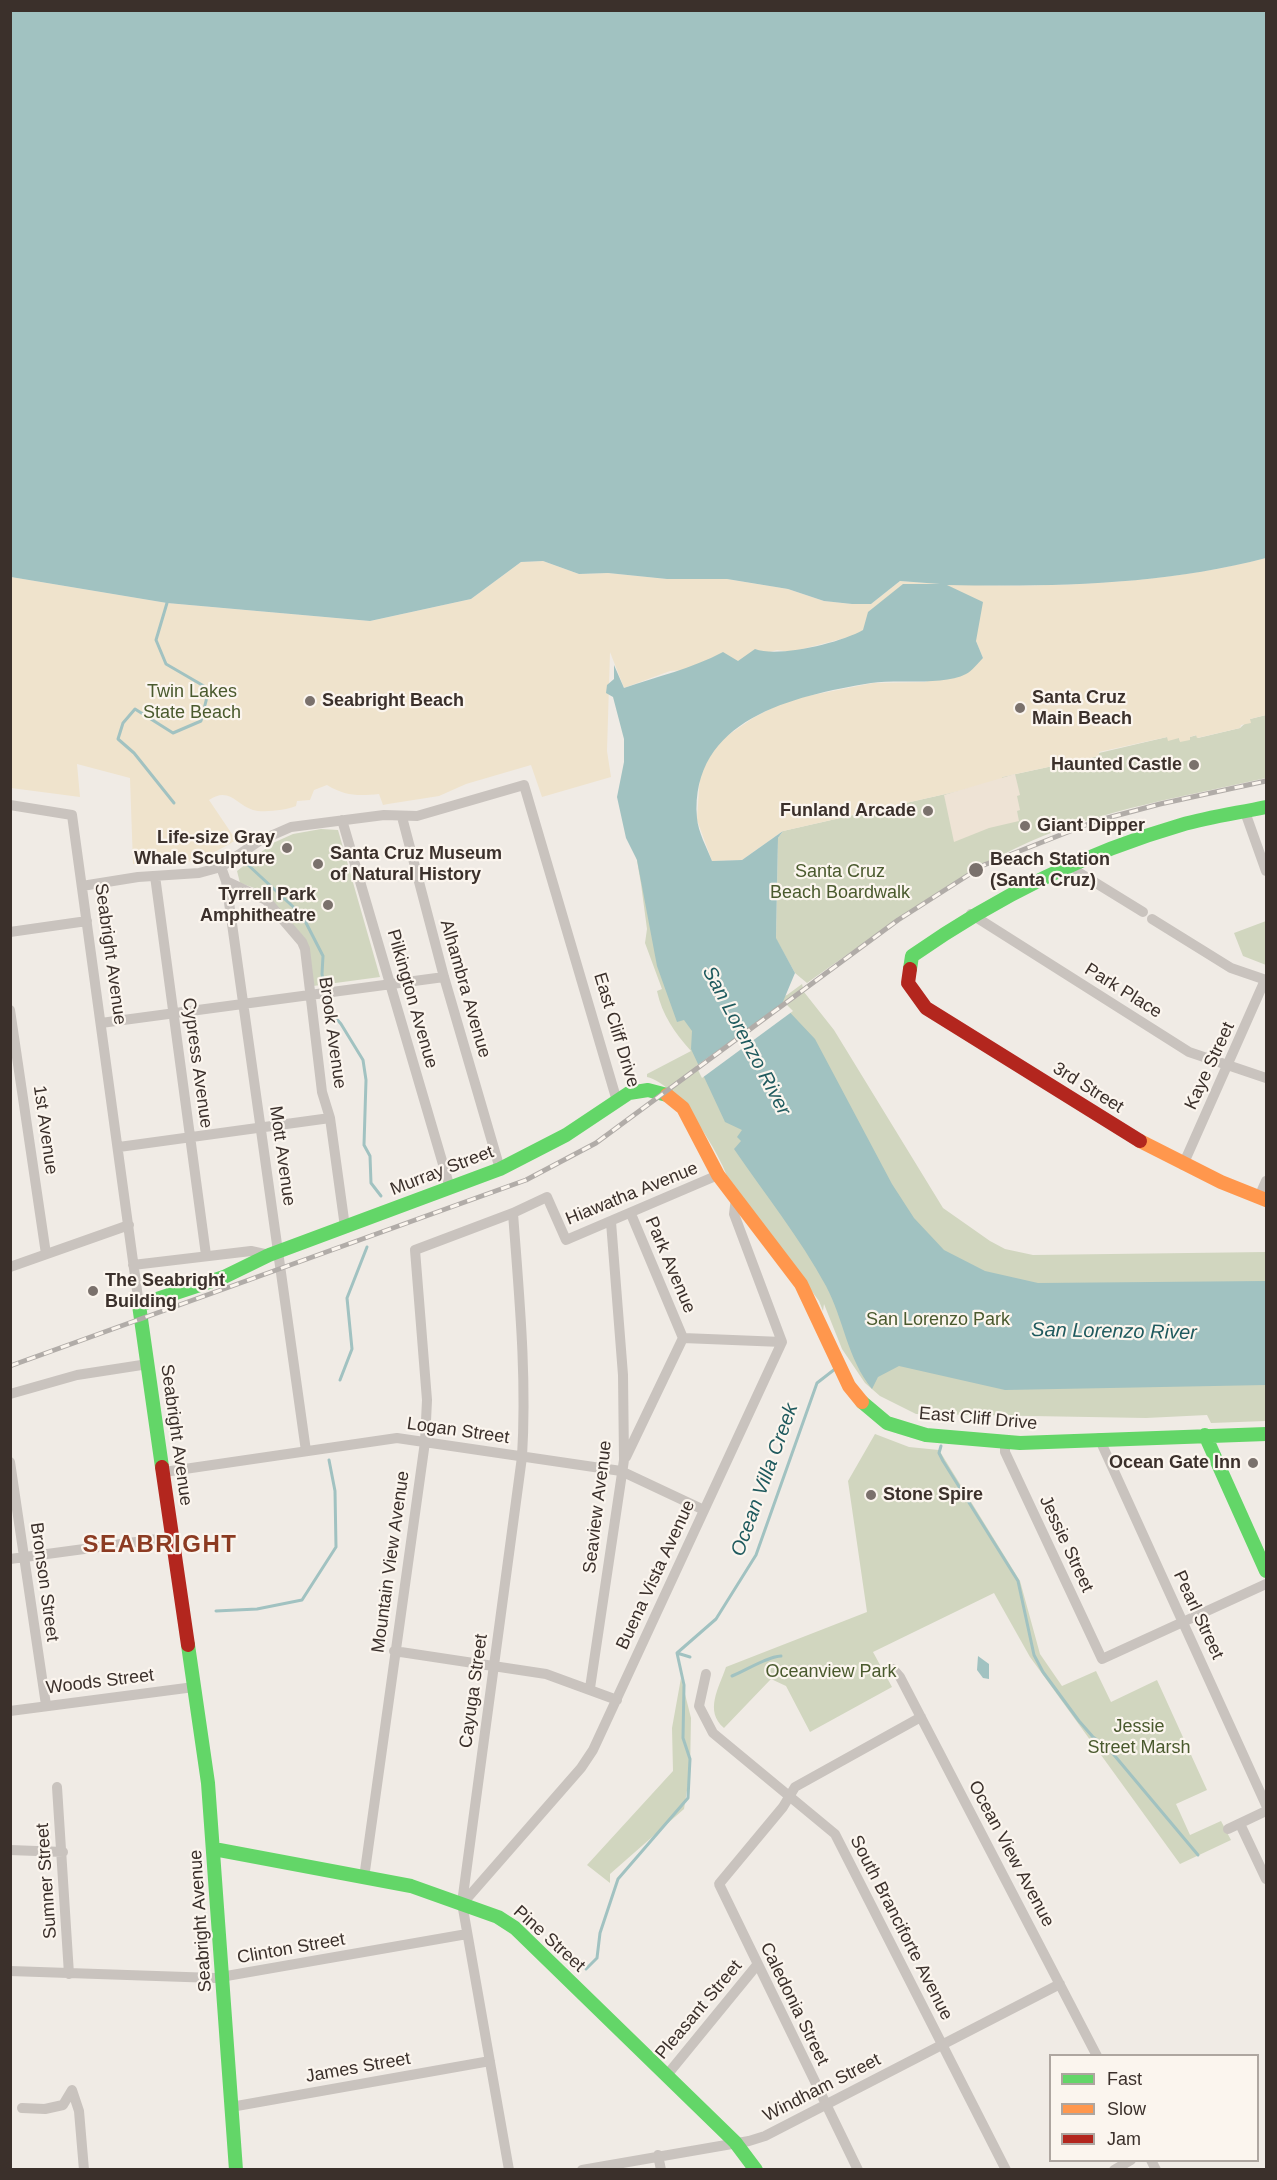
<!DOCTYPE html>
<style>
body{margin:0}
#map{position:relative;width:1277px;height:2180px;overflow:hidden;background:#f0ebe5;font-family:Helvetica,sans-serif}
canvas{display:block}
.frame{position:absolute;inset:0;border:12px solid #3b302b;pointer-events:none}
.legend{position:absolute;left:1049px;top:2054px;width:210px;height:108px;box-sizing:border-box;background:#fbf5ee;border:2px solid #aea6a0;margin:0;padding:8px 10px;list-style:none;font-size:18px;color:#3b302b}
.legend li{display:flex;align-items:center;gap:12px;height:30px}
.legend b{width:30px;border:2px solid #aea6a0}
</style>
<div id="map">
<canvas width="1277" height="2180"></canvas>
<div class="frame"></div>
<ul class="legend">
<li><b style="height:8px;background:#63d668"></b>Fast</li>
<li><b style="height:8px;background:#ff974d"></b>Slow</li>
<li><b style="height:8px;background:#b3261e"></b>Jam</li>
</ul>
</div>
<script>
const context = document.querySelector('canvas').getContext('2d');
context.lineJoin = 'round';
function paint(path, color) { context.fillStyle = color; context.fill(path, 'evenodd'); }
function strokePath(path, color, width, dash) { context.strokeStyle = color; context.lineWidth = width; context.lineCap = dash ? 'butt' : 'round'; context.setLineDash(dash || []); context.stroke(path); }
function label(font, color, halo, rows, align = 'center') {
  context.font = font + ' Helvetica,sans-serif'; context.lineWidth = 4.5; context.setLineDash([]); context.textBaseline = 'middle'; context.strokeStyle = halo; context.fillStyle = color; for (const [text, x, y, turn = 0] of rows) {
    context.save(); context.translate(x, y); context.rotate((+turn || 0) * Math.PI / 180); context.textAlign = isNaN(turn) ? turn : align; if (halo) context.strokeText(text, 0, 0); context.fillText(text, 0, 0); context.restore();
  }
}
const green = new Path2D(`
 M1266,715v63c-79,18 -162,31 -237,64 -80,36 -150,91 -222,141l-12,-10 -19,-34 2,-101 5,-7 215,-49 4,-5 97,-21v-3l68,-16 12,1 1,3 10,-2v-2l7,-2 1,3 42,-10 10,-9z
 M622,773h9l106,239 50,-17 15,-11 2,8 30,38 109,178 47,33 15,8 28,6 233,-3v169l-55,2 -4,-8 -61,3 -230,-4 -36,-18 -15,-13 -23,-34 -18,-45 -1,7 -4,-10 -91,-123c-11,-29 -50,-94 -81,-101v-3l44,-23c-16,-18 -29,-36 -34,-60l5,-2 -17,-46 2,-14 -6,-45z
 M321,829l17,1 42,147 -67,9 -12,-52 -41,-44 -20,-7 -3,-12 36,-28 20,-9z
 M1266,921v44l-23,-9 -9,-23z
 M875,1434l34,13 30,3 81,131 20,73 22,32 34,-15 15,31 46,-22 50,110 -31,14 14,31 31,-14 10,19 -51,24 -150,-207 -36,-64 -121,59 19,35 -82,45 -24,-46 -15,-7 -47,49c-20,-17 -5,-40 2,-61l141,-55 -19,-131z
 M681,1678l10,40 -1,54 -6,37 -74,65v9l-23,-18 86,-94 -1,-43z`);
const sand = new Path2D(`
 M1266,558v157l-16,4 1,4 -10,2 -1,3 -43,10 -1,-3 -6,2v3l-10,2 -1,-4 -11,3 -1,-4 -68,15v4l-97,21 1,3 -5,2 -215,49 -41,29 -30,1 -15,-41 3,-46 18,-32 35,-24 34,-18 86,-17 52,-1 58,-24 -7,-17 -112,-11 -11,6 -62,16 -14,-2 -39,11 -39,3 -15,6 -14,1 -46,17 -14,-36 -3,99 4,26 -69,20 -11,-32 -65,19 -27,12 -51,8 -5,1 -4,-11c-21,2 -34,2 -52,-9l-13,5 -4,10 -13,1 -1,5c-9,4 -33,7 -43,4 -16,-5 -24,-24 -44,-10l27,40c-44,26 -53,26 -103,24l-3,-86 -53,-14 3,33 -69,-9v-211l156,26 203,18 101,-22 50,-37 22,-1 36,13 29,-1 59,6h60l61,10 36,12 28,3h19l29,-23c117,9 253,6 366,-23z`);
const plaza = new Path2D(`
 M1015,774l5,21 -3,1 3,14 -3,1 2,10 -30,7 -35,14 -10,-47z`);
const water = new Path2D(`
 M10,11h1256v547c-102,27 -214,29 -319,27l36,17 -7,39 7,17c-5,5 -11,13 -17,16 -23,12 -70,5 -95,9 -78,13 -181,36 -174,135 1,14 10,30 15,43l30,-1 41,-29 -5,7 -2,100 19,35 -13,31 33,35 77,145 22,34 30,32 41,21 53,12 228,-2v104l-261,5 -106,-24 -21,11 -6,12c-25,-31 -28,-69 -46,-103 -26,-48 -62,-93 -92,-137l7,-8 -4,-4 5,-7 -17,-8 -34,-73 1,-18 -8,-11 -7,2 -20,-56 -20,-106 -11,-22 -9,-41 7,-35v-23l-11,-42 -7,-4 1,-8 7,-6v-14l10,23c34,-12 67,-19 99,-36l15,9 17,-12c23,9 85,-6 108,-19l5,-18 35,-28h37l-40,-3 -29,23h-19l-28,-3 -36,-12 -61,-10h-60l-59,-6 -29,1 -36,-13 -22,1 -50,37 -101,22 -203,-18 -156,-26z
 M978,1656l11,8v15l-6,-1 -6,-8z`);
const pier = new Path2D(`
 M785,1003l8,8 -91,67 -6,-12z`);
const stream = new Path2D(`
 M167,603l-11,37 10,24 43,25 -8,32 -28,12 -38,-24 -12,14 -5,16 16,14 40,50
 M247,864l55,51 21,41 -1,18 6,35 13,15 22,36 3,20 -2,65 6,11 1,27 10,13
 M340,1380l12,-31 -5,-51 20,-51
 M941,1446l-2,7 4,8 75,120 16,74 9,17 36,49 14,16 16,12 89,106
 M216,1611l41,-2 45,-9 34,-53 -1,-56 -6,-31
 M677,1653l13,4
 M732,1676c15,-6 34,-19 49,-20
 M586,1969l11,-11 3,-25 18,-54 70,-81 2,-39 -7,-21 1,-53 -7,-32 39,-34 40,-64 61,-172 18,-14`);
const street = new Path2D(`
 M10,805l62,10 67,490
 M1245,812l21,59
 M402,817l42,160 56,192
 M342,820l108,368
 M1072,863l6,9 65,40
 M221,867l5,14 80,570
 M155,876l51,379
 M226,881l40,19 36,42 3,7 17,143 8,26 15,109
 M82,886l56,-9 61,-4 22,-6 38,-26 32,-14 93,-12 33,1 107,-31 93,316
 M971,914l218,138 77,26
 M1152,919l79,49 35,12
 M10,932l77,-11
 M10,1010l36,244
 M101,1023l343,-46
 M119,1147l211,-29
 M1183,1165l82,-185
 M1259,1197l7,-16
 M133,1265l118,-14 18,4
 M10,1267l119,-42
 M683,1338l99,4
 M10,1394l67,-19 71,-11
 M1099,1438l167,367
 M1005,1443v9l97,207 164,-75
 M626,1457l57,-119 -52,-124
 M10,1462l36,243
 M164,1472l233,-34 224,33 83,39
 M10,1559l163,-22
 M394,1651l152,23 71,26
 M893,1669l7,8 197,379
 M706,1674l-7,32 14,27 122,101 171,336
 M590,1688l34,-228 -1,-85 -12,-153
 M10,1711l184,-24
 M57,1787l12,187
 M1240,1824l26,55
 M1228,1829l38,-18
 M10,1850l53,2
 M364,1878l61,-436 2,-42 -12,-150 98,-37 34,-16 19,43 152,-65
 M463,1903l118,-135 12,-18 189,-408 -48,-128 2,-16
 M10,1971l205,7 252,-44
 M667,2075l90,-110
 M231,2107l259,-46
 M22,2108l23,1 18,-4 9,-15 7,21 5,59
 M658,2155l3,15
 M1151,2160l5,10
 M509,2170l-47,-267 60,-446c5,-82 -3,-162 -9,-244
 M582,2170l167,-29 16,-5 295,-152
 M858,2170l-139,-286 64,-77 12,-20 126,-70
 M1114,2170l17,-10`);
const fast = new Path2D(`
 M910,969l2,-13c83,-58 172,-103 269,-131 28,-8 57,-12 85,-18
 M862,1402l25,21 39,12 94,8 246,-9
 M1205,1435l61,136
 M162,1467l-23,-162 85,-28 45,-22 231,-86 66,-34 63,-42 19,-3 19,5
 M188,1645l20,138 28,387
 M214,1849l197,37 87,31 17,11 220,214 21,28`);
const slow = new Path2D(`
 M667,1095l16,13 35,67 83,109 48,102 13,16
 M1140,1141l81,41 45,18`);
const jam = new Path2D(`
 M910,969l-2,14 18,25 214,133
 M162,1467l26,178`);
const rail = new Path2D(`
 M10,1366l516,-186 70,-37 302,-223 86,-55 112,-44 64,-17 106,-23`);
const markers = [
 [310,701,6,"#7a716c"],
 [1020,708,6,"#7a716c"],
 [1194,765,6,"#7a716c"],
 [928,811,6,"#7a716c"],
 [1025,826,6,"#7a716c"],
 [287,848,6,"#7a716c"],
 [318,864,6,"#7a716c"],
 [976,870,8,"#7a716c"],
 [328,905,6,"#7a716c"],
 [93,1291,6,"#7a716c"],
 [1253,1463,6,"#7a716c"],
 [871,1495,6,"#7a716c"]
];
const parkNames = [
 ["Twin Lakes",192,692],
 ["State Beach",192,713],
 ["Santa Cruz",840,872],
 ["Beach Boardwalk",840,893],
 ["San Lorenzo Park",938,1320],
 ["Oceanview Park",831,1672],
 ["Jessie",1139,1727],
 ["Street Marsh",1139,1748]
];
const poiNames = [
 ["Santa Cruz",1032,698],
 ["Main Beach",1032,719],
 ["Seabright Beach",322,701],
 ["Haunted Castle",1182,765,"right"],
 ["Funland Arcade",916,811,"right"],
 ["Giant Dipper",1037,826],
 ["Life-size Gray",275,838,"right"],
 ["Whale Sculpture",275,859,"right"],
 ["Santa Cruz Museum",330,854],
 ["of Natural History",330,875],
 ["Beach Station",990,860],
 ["(Santa Cruz)",990,881],
 ["Tyrrell Park",316,895,"right"],
 ["Amphitheatre",316,916,"right"],
 ["The Seabright",105,1281],
 ["Building",105,1302],
 ["Ocean Gate Inn",1241,1463,"right"],
 ["Stone Spire",883,1495]
];
const streetNames = [
 ["Seabright Avenue",110,954,82],
 ["Alhambra Avenue",465,989,74],
 ["Park Place",1123,991,32],
 ["Pilkington Avenue",412,999,74],
 ["East Cliff Drive",616,1030,73],
 ["Brook Avenue",332,1033,82],
 ["Cypress Avenue",197,1063,82],
 ["Kaye Street",1210,1066,-65],
 ["3rd Street",1088,1088,32],
 ["1st Avenue",45,1130,82],
 ["Mott Avenue",282,1156,82],
 ["Murray Street",442,1171,-21],
 ["Hiawatha Avenue",632,1194,-22],
 ["Park Avenue",670,1265,67],
 ["East Cliff Drive",978,1419,5],
 ["Logan Street",458,1431,8],
 ["Seabright Avenue",176,1435,82],
 ["Seaview Avenue",598,1507,-83],
 ["Jessie Street",1066,1544,65],
 ["Mountain View Avenue",391,1562,-82],
 ["Buena Vista Avenue",656,1575,-65],
 ["Bronson Street",44,1582,82],
 ["Pearl Street",1198,1615,65],
 ["Woods Street",100,1682,-7],
 ["Cayuga Street",474,1691,-82],
 ["Ocean View Avenue",1011,1854,62],
 ["Sumner Street",47,1881,-94],
 ["Seabright Avenue",201,1921,-94],
 ["South Branciforte Avenue",901,1928,63],
 ["Pine Street",549,1939,42],
 ["Clinton Street",291,1949,-10],
 ["Caledonia Street",794,2004,64],
 ["Pleasant Street",699,2010,-50],
 ["James Street",358,2068,-10],
 ["Windham Street",822,2088,-27]
];
const waterNames = [
 ["San Lorenzo River",746,1041,62],
 ["San Lorenzo River",1114,1332,1],
 ["Ocean Villa Creek",765,1480,-70]
];
const districtNames = [
 ["SEABRIGHT",160,1545]
];
paint(green, '#d1d6bf');
paint(sand, '#efe3cc');
paint(plaza, '#eee3d5');
paint(water, '#a1c2c1');
paint(pier, '#f0ebe5');
strokePath(stream, '#a1c2c1', 3);
strokePath(street, '#c9c3be', 10);
strokePath(fast, '#63d668', 14);
strokePath(slow, '#ff974d', 14);
strokePath(jam, '#b3261e', 14);
strokePath(rail, '#b1aca8', 5);
strokePath(rail, '#fbf5ee', 3, [9]);
for (const [x, y, r, color] of markers) { const dot = new Path2D(); dot.arc(x, y, r, 0, 2 * Math.PI); context.fillStyle = color; context.fill(dot); strokePath(dot, '#fbf5ee', 2); }
label('18px', '#4a5a2e', '#fbf5ee', parkNames);
label('bold 18px', '#3b302b', '#fbf5ee', poiNames, 'left');
label('18px', '#3b302b', '#fbf5ee', streetNames);
label('italic 20px', '#1f5a5e', '#fbf5ee', waterNames);
context.letterSpacing = '1.5px';
label('bold 24px', '#8c3b22', '#fbf5ee', districtNames);
context.letterSpacing = '0px';
</script>
